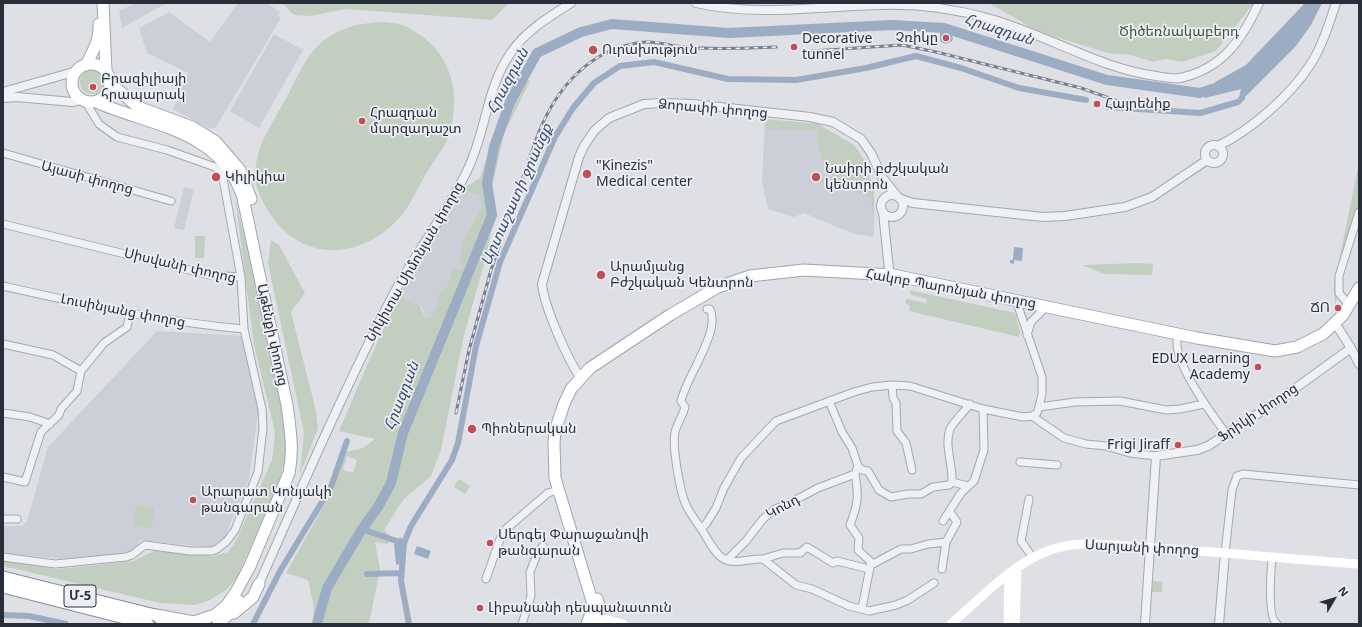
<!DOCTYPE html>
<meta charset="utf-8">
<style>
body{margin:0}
#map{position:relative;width:1362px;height:627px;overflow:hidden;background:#dee0e6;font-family:"Noto Sans",sans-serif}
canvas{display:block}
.frame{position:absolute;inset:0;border:4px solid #292e3b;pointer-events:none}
.north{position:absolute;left:1314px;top:579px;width:40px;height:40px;-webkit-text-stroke:3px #edeff4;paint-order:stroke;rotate:52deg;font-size:11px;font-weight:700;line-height:16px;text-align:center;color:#292e3b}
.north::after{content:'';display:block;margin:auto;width:14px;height:18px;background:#292e3b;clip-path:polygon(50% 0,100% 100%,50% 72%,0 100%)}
</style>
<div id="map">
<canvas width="1362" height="627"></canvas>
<div class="frame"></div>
<div class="north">N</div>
</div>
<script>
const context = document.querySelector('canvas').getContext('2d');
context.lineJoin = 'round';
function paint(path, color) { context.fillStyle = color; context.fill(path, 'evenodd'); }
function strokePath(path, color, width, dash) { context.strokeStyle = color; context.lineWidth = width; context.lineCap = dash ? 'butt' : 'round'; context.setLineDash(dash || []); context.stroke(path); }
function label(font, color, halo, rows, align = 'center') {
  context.font = font + ' "Noto Sans","Noto Sans Armenian",sans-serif'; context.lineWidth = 3.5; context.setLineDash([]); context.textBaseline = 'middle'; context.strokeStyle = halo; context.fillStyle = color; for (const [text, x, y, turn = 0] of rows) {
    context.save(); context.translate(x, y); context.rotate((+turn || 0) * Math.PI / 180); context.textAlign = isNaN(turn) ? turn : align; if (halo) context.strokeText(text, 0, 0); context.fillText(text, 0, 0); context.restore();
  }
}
const built = new Path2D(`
 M136,3h31l-45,25 -3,-17z
 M238,3h29l13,9 -2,4 3,2 -65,109 -6,2 -37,-20 8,-16 -2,-1 9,-19 -41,-20 -8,-25 30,-16 41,30z
 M274,34l29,16 -44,78 -29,-17z
 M765,119l53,5 36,21 12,17 8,31v44l-20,-3 -50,-21 -10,4 -26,-8 -6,-27z
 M184,187l10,2 -10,41 -10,-2z
 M462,189l18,8 2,9 -17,31 -7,22 4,7 -2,3h-7l-8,20 -6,4 1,8 -9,16 -5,2 -4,-12 -24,-10z
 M157,331l86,5 16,69 -10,74 -24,58 -9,11 -76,-8 -3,6 -10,9 -59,4 -65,-6v-27h19l5,-5 21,-74z`);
const green = new Path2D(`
 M282,3h227l-17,17 -147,-11 -34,7 -17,-1z
 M989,3h265l-38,48 -34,11 -17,-3 -12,3 -22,-7 -23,-2 -69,-21z
 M383,22c6,1 14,1 20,3 5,2 9,5 14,8 36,22 44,64 32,102 -5,14 -17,28 -24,41 -8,13 -15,31 -26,42 -38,42 -96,45 -129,-4 -8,-12 -16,-28 -15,-43 1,-9 4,-22 7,-29 8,-16 17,-31 26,-47 9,-17 18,-40 34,-53 18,-15 38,-19 61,-20z
 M80 82a12 12 0 1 1 24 0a12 12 0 1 1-24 0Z
 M509,72l21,9 -26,53 -12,54 2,31 -8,38 -22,78 -23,115 -10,26 -28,24 -19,30 6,5 -2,9 -13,-2 5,27 -11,55h-57l2,-16 -6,-28 -22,-7 47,-84 12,-37 18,-4 12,-9 -36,-8 29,-68 30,-66 17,7h4l7,15 5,-2 8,-16v-8l6,-4 8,-20h7l2,-3 -4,-7 7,-22 17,-31 -2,-9 -18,-8 18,-11 27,-83zM347,456l10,4 -4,13 -10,-3z
 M765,119l53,5 36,21 12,17 8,31v34l-3,-30c-8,-3 -18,-6 -26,-11 -17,-13 -30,-35 -28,-56l-52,-1z
 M1359,163v40l-12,36 -12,68 -1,-22z
 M235,197l35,146 15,83 1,32 -10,33 -20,45 -19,41 -11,13 -16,10 -15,5 -35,-2 -157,-37v-6l51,9 16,-1 63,-7 21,-10 59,5 15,-4 7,-9 37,-83 3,-28 -21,-87z
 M195,236h10l-1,22h-9z
 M271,240l8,5 26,48 -14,19 25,99 2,17 -18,46 4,-41 -36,-170z
 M1137,263l16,1 -1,11 -48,-1 -22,-9z
 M909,290l106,23 5,19 -1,5 -110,-26 1,-5 -5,-3 2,-4 19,4 1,-4 -16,-4z
 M459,479l11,7 -5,8 -11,-7z
 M136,506l18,2 -2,20 -18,-2z
 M1153,581l10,1 -1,10h-10z`);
const water = new Path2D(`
 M1305,3h17l-11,22 -15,21 -52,52 -6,4 3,-13 -36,9 -5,-5 17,-12 29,-16z
 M940,31l10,1 3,7 -2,3 -6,2 -5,-3z
 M1014,247l9,1 -1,13 -8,-1v4l-4,-1v-3h3z
 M400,537l3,3 -4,25 -3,-1 -2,-19z
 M417,546l14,5 -3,8 -14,-5z`);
const canal = new Path2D(`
 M1108,107l92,6 38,-11 4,-4
 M362,529l37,13v6
 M367,574l34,-1
 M3,615l26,1 37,8
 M253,624l27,-53 51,-84 16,-46
 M409,624l-8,-43 3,-38 7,-17 41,-66 6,-17 18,-97 24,-84 55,-125 18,-29 21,-25 26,-17 34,-4 74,17 68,1 70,-12 50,-12 45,12 58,20 67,12`);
const river = new Path2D(`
 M317,624l10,-36 35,-59 16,-22 13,-24 12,-50 89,-218 -5,-32 7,-36 16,-45 27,-49 44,-21 31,-8 117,9 163,-8 52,3 163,52 93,13 12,-4`);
const minor = new Path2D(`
 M3,153l168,48
 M3,224l207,51 31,2
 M3,286c80,18 159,36 241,43
 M1016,300l26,77v17l-3,13 -2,6 -5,3
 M1349,305l-10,-12v-17l20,-64
 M707,309h3c11,23 -23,66 -29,92l4,6c-2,8 -9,19 -10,25 -3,14 5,62 12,75 5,10 13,19 18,28 5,8 11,20 19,24 11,6 26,-1 39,0l33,26 16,4 37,17 20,5 27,-6 12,-5 26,-17
 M1027,335l4,-13 11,-11
 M1177,341c-2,24 35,74 50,94
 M3,344l50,11 28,16
 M892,385l1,13 3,5 1,28 9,12 6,27
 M829,401l13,31 10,16 6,18 4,4 6,1 11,19 12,7 17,-3h13l12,-7 16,-2 3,-3
 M1039,407l36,-5 45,-1 46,9 14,-1 24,-5
 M3,413l27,4 20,7
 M1020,462l37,3
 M855,474c4,23 3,30 -5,51l9,13 -1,12 13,12 -9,46
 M3,477l22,5 16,-50 18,-17 2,-6 16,-18 4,-20 23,-28 23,-16 3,-13
 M968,486l-16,-4c1,-17 -8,-37 -2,-53 4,-8 14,-17 20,-25
 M1029,499l-8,42 12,17
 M3,519h14
 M943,521l18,-28 13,-12 10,-31 -1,-41
 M701,528l5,-4 10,-16 8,-20 17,-30 35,-37 78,-29 18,-5 20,-2 18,1 73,23 40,8 9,-1 32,22 22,6 20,2 24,7 26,3
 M1225,553l7,-63 5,-14 6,-2 116,11
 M3,557l52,7 71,-7 6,-2 13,-10 45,6h22l5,-2 10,-8 8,-11 23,-58 5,-44 -1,-19 -18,-80 -3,-52 -19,-104 -7,-6 -48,-17 -50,-13 -18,-13 -14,-23
 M1272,558c-1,12 -5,59 5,66
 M763,559l20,-6h17l7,-6 26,16 4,-2 32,8
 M727,560l19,-19 17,-22 12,-10 11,-4 32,-17 37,-14 3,-8
 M871,562l2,2 28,-15h10l17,-5 18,-2
 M942,569l4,-27 11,-20 -7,-10
 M486,579l14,-40 6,-10 42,-36 10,-3
 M522,624l9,-28 -1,-24 8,-20 5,-6`);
const tertiary = new Path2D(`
 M696,3c61,14 124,3 186,2 36,-1 74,4 109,14 56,16 108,49 165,57 7,1 17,3 24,2 42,-9 62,-38 79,-75
 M3,92l74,-21
 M3,98l14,-1 55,5 9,-2
 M1205 154a9 9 0 1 1 18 0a9 9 0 1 1-18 0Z
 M1218,146c33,-16 72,-50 92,-81 12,-18 19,-41 26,-62
 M881 206a11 11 0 1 1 22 0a11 11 0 1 1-22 0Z
 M901,199l12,4 130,14 22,-1 60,-9 27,-10 55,-37
 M883,212l7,67
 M1335,323l16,25 8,16
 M580,377c-13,-19 -36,-71 -38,-93l37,-127 5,-11 11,-16 14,-12 35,-14 20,-1 28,1 118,13 23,5 28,17 10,14 11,24 15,19
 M259,584c43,-97 85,-195 134,-289 23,-43 53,-81 74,-124 19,-38 19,-82 43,-117 14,-22 40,-38 61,-51
 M1145,624l11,-168 41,-6 11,-4 74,-48 69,-50
 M1219,624l6,-71`);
const secondary = new Path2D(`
 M593,617l30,7
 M951,624c29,-25 58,-57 94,-72 31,-13 63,-7 96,-5 73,4 145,12 218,17
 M1008,624l1,-50
 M1015,624l2,-56`);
const primary = new Path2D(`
 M103,3l3,68
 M72 83a19 19 0 1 1 38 0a19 19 0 1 1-38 0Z
 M86,65c7,-14 14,-25 13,-41
 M110,83l28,24 54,20 24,15 24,28 11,29
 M96,102c55,24 126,28 147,96l44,207c3,23 7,45 2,68l-39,93 -14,26 -9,13 -12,10 -21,7 -38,-7
 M234,613l19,-16 6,-13
 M218,624l9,-8 12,-15
 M587,624l6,-17 -1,-6 -37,-123 -1,-34 1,-13 9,-27 7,-15 19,-21 80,-53 48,-28 32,-11 54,-6 89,5 304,63 78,13 22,-4 26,-13 20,-19 16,-27
 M597,624l3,-16 -3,-9`);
const trunk = new Path2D(`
 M3,577l144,36 9,2 11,9
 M3,587l145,37`);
const rail = new Path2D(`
 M812,51l90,-6 34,7 145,36 45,16
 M456,413l13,-63 22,-80 47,-136c19,-47 53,-87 107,-92 12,-1 27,4 39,5 30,3 62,1 92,0`);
const markers = [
 [946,38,4,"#c14d55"],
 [794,47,4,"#c14d55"],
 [593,50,5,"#c14d55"],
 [93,87,4,"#c14d55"],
 [1097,104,4,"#c14d55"],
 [362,121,4,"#c14d55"],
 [587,174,5,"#c14d55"],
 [216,177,5,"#c14d55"],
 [816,177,5,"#c14d55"],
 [601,275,5,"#c14d55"],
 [1338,308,4,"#c14d55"],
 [1258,367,4,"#c14d55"],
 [472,429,5,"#c14d55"],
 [1178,445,4,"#c14d55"],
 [193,500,4,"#c14d55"],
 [490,543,4,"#c14d55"],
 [480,608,4,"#c14d55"]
];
const shields = [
 [80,596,32]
];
const shieldNames = [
 ["Մ-5",80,596]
];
const parkNames = [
 ["Ծիծեռնակաբերդ",1179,32]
];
const poiNames = [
 ["Չռիկը",938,38,"right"],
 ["Decorative",802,39],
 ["tunnel",802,55],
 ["Ուրախություն",602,50],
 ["Բրազիլիայի",101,79],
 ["հրապարակ",101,95],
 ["Հայրենիք",1105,104],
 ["Հրազդան",370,113],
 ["մարզադաշտ",370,129],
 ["\"Kinezis\"",596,166],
 ["Medical center",596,182],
 ["Նաիրի բժշկական",825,169],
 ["կենտրոն",825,185],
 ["Կիլիկիա",225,177],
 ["Արամյանց",610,267],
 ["Բժշկական Կենտրոն",610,283],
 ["ՃՈ",1330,308,"right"],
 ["EDUX Learning",1250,359,"right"],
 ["Academy",1250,375,"right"],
 ["Պիոներական",481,429],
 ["Frigi Jiraff",1170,445,"right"],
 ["Արարատ Կոնյակի",201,492],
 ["թանգարան",201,508],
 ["Սերգեյ Փարաջանովի",498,535],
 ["թանգարան",498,551],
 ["Լիբանանի դեսպանատուն",488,608]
];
const streetNames = [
 ["Ձորափի փողոց",713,109,5],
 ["Այասի փողոց",87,178,15],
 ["Նիկիտա Սիմոնյան փողոց",415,262,-60],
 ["Սիսվանի փողոց",180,266,13],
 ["Հակոբ Պարոնյան փողոց",951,289,10],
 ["Լուսինյանց փողոց",123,311,11],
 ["Աթենքի փողոց",272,335,78],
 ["Ֆրիկի փողոց",1258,413,-34],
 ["Կոնդ",783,507,-29],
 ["Սարյանի փողոց",1142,548,3]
];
const waterNames = [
 ["Հրազդան",999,30,18],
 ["Հրազդան",508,81,-62],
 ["Արտաշատի ջրանցք",517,195,-66],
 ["Հրազդան",402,396,-69]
];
paint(built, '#cccfd7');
paint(green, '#c2cfc0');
paint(water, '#9cacc3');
strokePath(canal, '#9cacc3', 6);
strokePath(river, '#9cacc3', 10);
strokePath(minor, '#a4a7af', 9);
strokePath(tertiary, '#a4a7af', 10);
strokePath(primary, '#9ea4b1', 13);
strokePath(trunk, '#878d9b', 13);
strokePath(minor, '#f0f1f5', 7);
strokePath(tertiary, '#f0f1f5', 8);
strokePath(secondary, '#fff', 9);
strokePath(primary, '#fff', 11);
strokePath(trunk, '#fff', 11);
strokePath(rail, '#797f8e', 3);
strokePath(rail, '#edeff4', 1.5, [4.5]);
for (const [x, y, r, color] of markers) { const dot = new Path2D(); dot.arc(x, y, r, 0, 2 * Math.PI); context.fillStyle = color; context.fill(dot); strokePath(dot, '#edeff4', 1.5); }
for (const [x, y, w] of shields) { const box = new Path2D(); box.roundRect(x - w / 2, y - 11, w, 22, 3); context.fillStyle = '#edeff4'; context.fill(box); strokePath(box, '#292e3b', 1); }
label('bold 13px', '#292e3b', null, shieldNames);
label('14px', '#3a5637', '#edeff4', parkNames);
label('14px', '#292e3b', '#edeff4', poiNames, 'left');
label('14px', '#292e3b', '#edeff4', streetNames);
label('italic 15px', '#374a6c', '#edeff4', waterNames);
</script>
